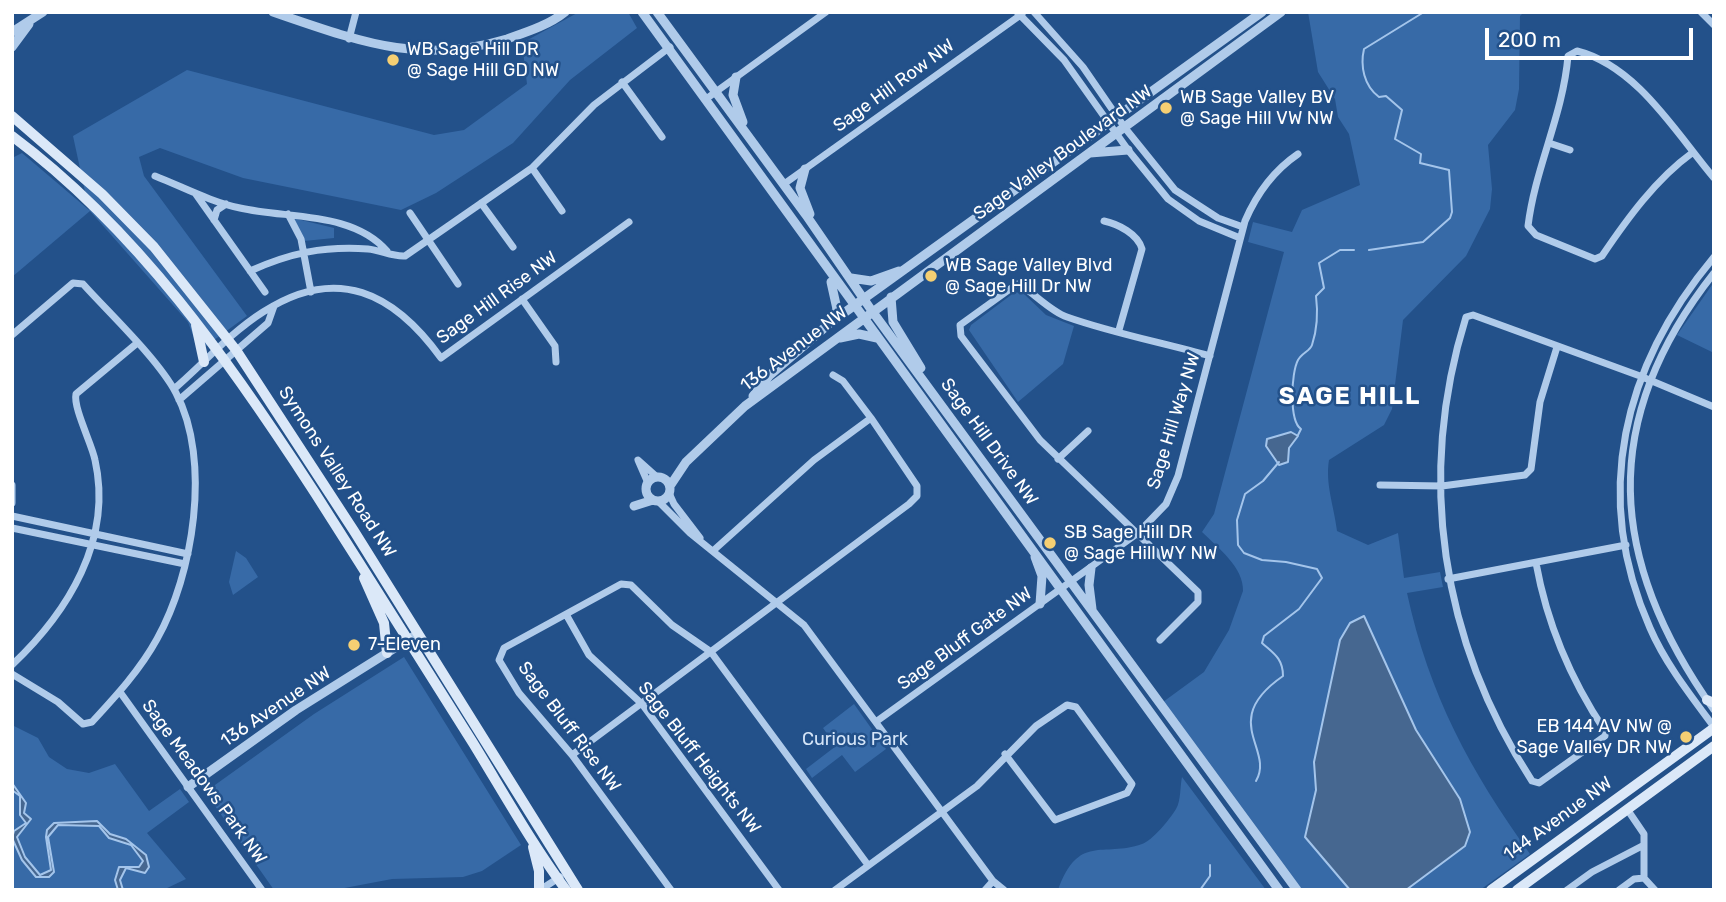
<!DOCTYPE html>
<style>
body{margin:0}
#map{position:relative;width:1726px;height:902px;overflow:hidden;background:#23518a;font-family:Rubik,sans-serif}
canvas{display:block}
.frame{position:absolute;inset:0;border:14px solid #fff;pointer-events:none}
.scale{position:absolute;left:1485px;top:28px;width:208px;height:32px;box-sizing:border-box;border:4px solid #fff;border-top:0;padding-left:9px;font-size:21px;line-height:24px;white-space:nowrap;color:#fff;-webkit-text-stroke:5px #23518a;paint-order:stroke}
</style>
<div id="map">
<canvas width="1726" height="902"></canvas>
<div class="frame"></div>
<div class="scale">200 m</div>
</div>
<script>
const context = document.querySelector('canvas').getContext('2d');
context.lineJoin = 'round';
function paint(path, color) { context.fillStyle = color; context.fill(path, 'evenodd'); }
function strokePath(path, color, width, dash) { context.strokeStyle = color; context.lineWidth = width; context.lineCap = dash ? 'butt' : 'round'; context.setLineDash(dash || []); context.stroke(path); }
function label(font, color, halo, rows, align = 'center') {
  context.font = font + ' Rubik,sans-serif'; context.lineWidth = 5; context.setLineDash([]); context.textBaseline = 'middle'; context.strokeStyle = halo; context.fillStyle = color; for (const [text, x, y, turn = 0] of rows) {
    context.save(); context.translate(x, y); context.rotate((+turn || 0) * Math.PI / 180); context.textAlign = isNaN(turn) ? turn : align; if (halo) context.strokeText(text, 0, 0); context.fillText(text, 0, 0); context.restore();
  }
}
const green = new Path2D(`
 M579,12h49l9,16 -67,52 -57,63 -77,50 -35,17 -158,-32 -83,-30 -21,9 5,19 103,140 -48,35 -11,-29 -98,-111 -78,66v-119l10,-5 67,57 -16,-74 114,-66 247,65 30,-5 63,-46 -5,-41z
 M1308,12h216l-4,4 -1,73 -4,21 -27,35 4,44 -2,20 -24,47 -63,64 -11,89 -8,16 -55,35c-4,24 5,46 8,71l31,14 30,-12 6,45 36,-6 3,15 -36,6c22,102 63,177 123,261l-50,36h-179l-138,-188 41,-30 25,-42 14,-39c1,-24 -26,-44 -41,-59l12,-18 70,-262 -36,-10 5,-20 39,10 10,-22 58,-25 -11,-51 -11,-17 -3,-18 -17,-27z
 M293,218l41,10v10l-30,3z
 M1714,282v71l-37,-18z
 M1015,292l9,2 22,21 28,11 -11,38 -45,38 -49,-72 2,-5z
 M236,551l10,7 12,19 -25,18 -4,-13z
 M404,657l117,188 -39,26 -19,6 -71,2 -58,11h-60l-66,-94v-6l106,-76z
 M854,704l32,45 -31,23 -13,-17 -30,23 -6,-9 30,-23 -13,-18z
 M12,725l26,13 11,19 18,12 22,4 26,-9 34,47 31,-22 9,13 -42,31 39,46 -23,11h-151z
 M1182,777l84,113h-208c21,-57 44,-32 84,-46 10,-3 28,-25 34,-35 5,-8 4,-23 6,-32z`);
const water = new Path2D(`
 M1291,432l7,4 -9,12 -1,14 -9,3 -13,-19 1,-7z
 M1364,616l52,114 44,69 10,33 -5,14 -59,44h-56l-45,-53 11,-47 -2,-28 26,-122 10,-17z
 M12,783l14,20 -2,10 7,6 -14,18 8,20 15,18 11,-5 -5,-33 1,-7 7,-7 43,-2 13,13 16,5 20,16 3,12 -4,6 -19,-5 -6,12 3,10h-5l-3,-10 4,-13h20l4,-6 -12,-16 -22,-7 -10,-12 -41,-1 -10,12 6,35 -5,5h-13l-14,-17 -10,-22 2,-7 12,-8 -6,-8v-19l-8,-6z`);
const stream = new Path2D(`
 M1369,250l54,-8 27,-24 2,-6 -3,-42 -29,-7 1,-9 -26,-15 7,-29 -16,-14 -7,1c-15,-11 -19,-31 -15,-48l60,-37
 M1298,435l3,-6c-12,-8 -10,-56 -3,-69 4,-7 12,-9 14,-15 5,-15 6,-33 4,-49l8,-8 -5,-25 21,-13h14
 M1256,781c19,-32 -38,-60 27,-105 0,-18 -10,-23 -21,-33l2,-7 35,-27 23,-31 -5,-9 -31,-7 -24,-2 -18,-7 -6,-8 -1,-25 8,-26 18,-13 16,-19
 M1200,890l10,-14v-11`);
const minor = new Path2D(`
 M1017,12l47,48 64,90 40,49 31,22 41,17
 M1034,12l49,55 42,61 50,62 43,28 25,9
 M1701,12l13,13
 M349,39l7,-27
 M622,82l40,55
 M706,99l120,-87
 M1549,143l21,7
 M1692,153c-36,26 -65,66 -90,103l-7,3 -59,-24 -8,-9c7,-58 35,-111 40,-170l9,-5c60,15 99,82 137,127
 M532,168l30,43
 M155,176c28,11 56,26 85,32 48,11 112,3 147,43
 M784,184l238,-170
 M195,193l70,99
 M481,203l32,44
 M410,213l48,71
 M288,214l13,25 10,53
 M214,220l3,-10 9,-6
 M1104,221c14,3 34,13 38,28l-23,81
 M1714,257c-91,109 -123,238 -64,371 15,35 41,68 64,99
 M250,271c40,-18 73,-25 118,-22 12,1 25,8 37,7l127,-88 62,-63 76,-58
 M1714,273c-117,148 -106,288 0,437
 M522,299l33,47 1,16
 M12,335l61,-52 10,1c27,30 75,75 93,109 36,68 17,182 -19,246 -17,31 -41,57 -65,83l-9,2 -25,-22 -46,-28
 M833,375l10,6 28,37
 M174,389c29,-25 56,-56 89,-77 74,-48 131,-19 178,46l188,-136
 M179,400l89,-77 6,-17
 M1058,459l30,-28
 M648,483l-10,-23 19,17
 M12,485v18
 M1380,485l62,1 83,-11 6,-6 9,-67 17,-55
 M669,493l5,11 26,34
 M658,501l32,32 114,92 189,256 11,9
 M12,516l176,38
 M12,528l173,36
 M1536,563c11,61 35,117 69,168v5l-66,47 -7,-2c-91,-140 -116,-304 -66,-464l7,-2 167,61 74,31
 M1448,579l178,-34
 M567,616l22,39 53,49 137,186
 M1160,640l38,-38v-10l-158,-152 -79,-104 -1,-11 57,-41c10,2 32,27 50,33 45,16 97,26 143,39
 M12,665c56,-53 101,-125 83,-205 -3,-16 -22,-52 -19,-66l60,-50
 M120,692l142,198
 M877,721l261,-188 28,-29 12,-28 67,-255c12,-28 28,-50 53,-67
 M572,755l337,-251 8,-8v-10l-46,-68 -57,42 -100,90
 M1644,845v33
 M540,890l20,-13
 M671,890l-99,-135 -53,-62 -20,-33 5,-12 117,-64 10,1 41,40 39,27 157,213
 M835,890l142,-104 59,-60 31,-21 9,2 56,77 -5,9 -72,27 -50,-66
 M985,890l8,-9
 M1567,890l25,-18 52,-27v-11l-17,-25
 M1619,890l15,-11 10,-1 11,12`);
const tertiary = new Path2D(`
 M273,12c83,28 145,54 234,27 20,-7 42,-14 58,-27
 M642,12l637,878
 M657,12l149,203 66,96 425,579
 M12,32l31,-20
 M12,47l17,-23
 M736,77l-3,18 10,27
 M1090,153l38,-3
 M805,169l-5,19 10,26
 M851,278l20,3 28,-10
 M891,297l2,25 28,46
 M831,322l6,-13 -6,-27
 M840,338l19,-4 18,4
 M753,396l17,-21 60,-52 432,-311
 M646 489a12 12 0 1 1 24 0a12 12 0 1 1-24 0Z
 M670,486l16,-24 59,-56 536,-394
 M634,506l19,-6
 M1035,557l7,19 -2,28
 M1091,568l-2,17 3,24
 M188,787l108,-77 118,-74`);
const secondary = new Path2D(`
 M12,116l90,78 52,53 82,103 118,181 224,359
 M12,136c126,94 218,226 303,357 53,83 105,166 158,250 30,49 59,101 93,147
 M196,325l8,37
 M364,578l20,45 3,30
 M1707,700l7,3
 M533,847l6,24v19
 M1491,890l223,-162
 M1517,890l197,-144`);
const markers = [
 [393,60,7,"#f5cf73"],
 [1166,108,7,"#f5cf73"],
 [931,276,7,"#f5cf73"],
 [1050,543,7,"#f5cf73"],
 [354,645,7,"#f5cf73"],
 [1686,737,7,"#f5cf73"]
];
const poiNames = [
 ["WB Sage Hill DR",407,50],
 ["@ Sage Hill GD NW",407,71],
 ["WB Sage Valley BV",1180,98],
 ["@ Sage Hill VW NW",1180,119],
 ["WB Sage Valley Blvd",945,266],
 ["@ Sage Hill Dr NW",945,287],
 ["SB Sage Hill DR",1064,533],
 ["@ Sage Hill WY NW",1064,554],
 ["7-Eleven",368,645],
 ["EB 144 AV NW @",1672,727,"right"],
 ["Sage Valley DR NW",1672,748,"right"]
];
const streetNames = [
 ["Sage Hill Row NW",894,86,-36],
 ["Sage Valley Boulevard NW",1063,153,-36],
 ["Sage Hill Rise NW",497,298,-36],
 ["136 Avenue NW",794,349,-37],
 ["Sage Hill Way NW",1174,421,-73],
 ["Sage Hill Drive NW",989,442,54],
 ["Symons Valley Road NW",337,472,57],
 ["Sage Bluff Gate NW",965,639,-36],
 ["136 Avenue NW",276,707,-34],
 ["Sage Bluff Rise NW",569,727,53],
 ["Sage Bluff Heights NW",699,758,52],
 ["Sage Meadows Park NW",204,782,54],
 ["144 Avenue NW",1558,819,-36]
];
const parkNames = [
 ["Curious Park",855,740]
];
const districtNames = [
 ["SAGE HILL",1350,397]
];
paint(green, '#376aa7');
paint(water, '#466790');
strokePath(water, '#a4c5eb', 2);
strokePath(stream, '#a4c5eb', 2);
strokePath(minor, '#b0cbea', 7);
strokePath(tertiary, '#b0cbea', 9);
strokePath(secondary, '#dbe8f8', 10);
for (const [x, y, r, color] of markers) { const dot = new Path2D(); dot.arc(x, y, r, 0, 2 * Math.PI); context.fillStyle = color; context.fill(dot); strokePath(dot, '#23518a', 2.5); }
label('18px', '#fff', '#23518a', poiNames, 'left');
label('18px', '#fff', '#23518a', streetNames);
label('18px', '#d5e5f8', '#23518a', parkNames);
context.letterSpacing = '2px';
label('bold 24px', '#fff', '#23518a', districtNames);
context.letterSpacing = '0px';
</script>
